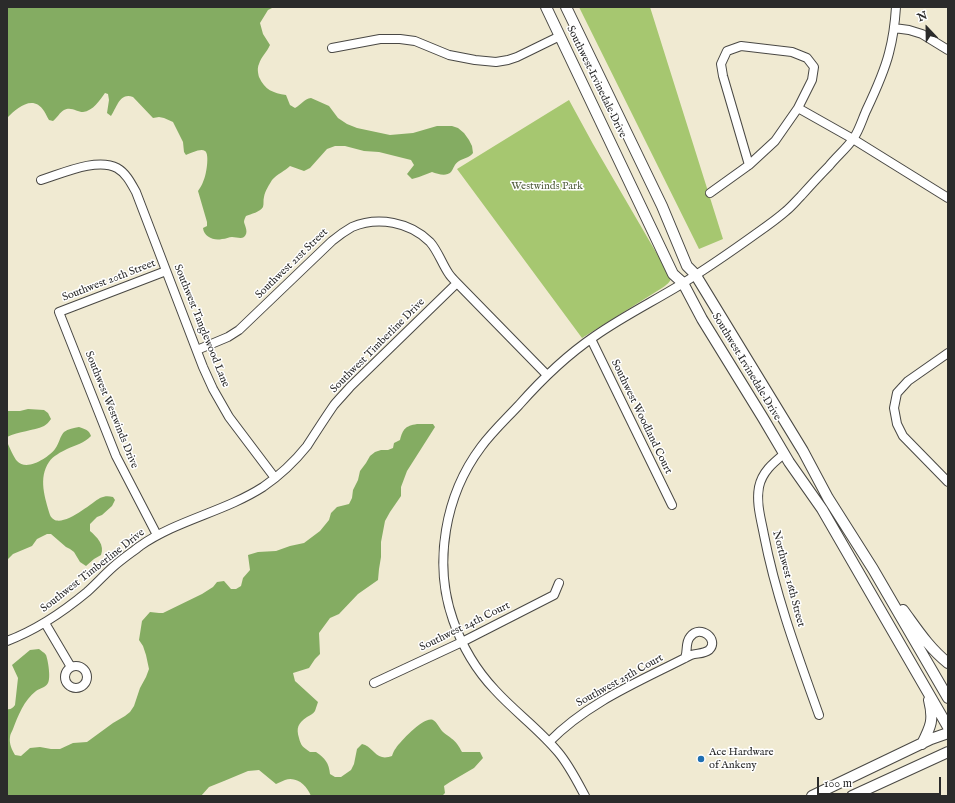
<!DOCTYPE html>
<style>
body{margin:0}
#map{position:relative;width:955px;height:803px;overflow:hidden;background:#f0ead2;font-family:"IM FELL English",serif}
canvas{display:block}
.frame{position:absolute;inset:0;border:8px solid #2b2b2b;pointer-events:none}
.north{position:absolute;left:907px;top:8px;width:40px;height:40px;-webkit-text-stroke:3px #fff;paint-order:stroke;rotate:338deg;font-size:11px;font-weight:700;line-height:16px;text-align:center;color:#2b2b2b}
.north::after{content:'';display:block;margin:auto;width:14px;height:18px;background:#2b2b2b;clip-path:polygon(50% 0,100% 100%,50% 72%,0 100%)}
.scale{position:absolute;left:817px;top:777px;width:124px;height:18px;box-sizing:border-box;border:2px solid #2b2b2b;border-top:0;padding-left:5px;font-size:12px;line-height:14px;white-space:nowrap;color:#2b2b2b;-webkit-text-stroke:3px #fff;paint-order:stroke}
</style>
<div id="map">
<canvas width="955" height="803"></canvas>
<div class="frame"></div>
<div class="north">N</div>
<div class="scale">100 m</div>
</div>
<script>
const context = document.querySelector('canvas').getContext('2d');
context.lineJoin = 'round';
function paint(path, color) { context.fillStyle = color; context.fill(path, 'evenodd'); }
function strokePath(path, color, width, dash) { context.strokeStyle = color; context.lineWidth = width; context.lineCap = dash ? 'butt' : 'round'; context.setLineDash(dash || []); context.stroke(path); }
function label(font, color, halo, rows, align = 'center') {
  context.font = font + ' "IM FELL English",serif'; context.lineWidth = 3; context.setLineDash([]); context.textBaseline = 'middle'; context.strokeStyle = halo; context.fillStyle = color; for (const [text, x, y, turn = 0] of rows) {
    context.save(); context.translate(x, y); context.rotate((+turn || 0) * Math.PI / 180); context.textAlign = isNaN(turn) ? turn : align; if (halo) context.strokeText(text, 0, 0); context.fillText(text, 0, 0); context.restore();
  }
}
const green = new Path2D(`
 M579,7h71l73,232 -24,10z
 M569,100l24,44 78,134c-1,5 -5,7 -9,10l-80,50 -125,-169z`);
const forest = new Path2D(`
 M7,7h267l-6,3 -8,13 3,11 7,11c-3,7 -9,12 -11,19 -2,4 -1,9 0,13 6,13 14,16 27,18l4,10 5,3c6,-3 9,-9 16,-10l18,8 9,12 9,6 10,4 33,7 23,-2 24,-7h15l6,2 6,5 5,7 3,6 1,7c-4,5 -9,5 -14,8 -5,3 -5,7 -8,11 -5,5 -13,2 -19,0l-13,5 -7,2 -5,-5 7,-9 -3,-5 -32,-8 -15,-1 -19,-5h-10l-8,3 -17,19 -6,3 -14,-5c-5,5 -13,8 -18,14 -3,5 -7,11 -8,17 -1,3 0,7 -1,10 -3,5 -12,7 -17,9 -1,2 -2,4 -2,6 1,4 5,11 0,15 -3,2 -8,0 -12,0 -3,0 -6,2 -10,2 -8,2 -18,-2 -19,-11l4,-2v-4l-9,-31c2,-3 4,-6 5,-9 3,-5 7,-28 2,-31 -4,-3 -14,2 -19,4l-2,-3 -1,-10 -10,-20 -9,-4 -5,-1 -6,1 -20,-21c-13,-5 -16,10 -22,19l-4,-3 2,-13 -1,-6 -3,-1c-5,7 -12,18 -22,19 -6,0 -12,-6 -19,-2 -4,2 -7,8 -11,11l-4,-1c-2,-3 -3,-6 -5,-9 -11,-17 -27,-3 -37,7z
 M28,409l16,1 4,3 3,6c-2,3 -4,5 -7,7 -11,5 -25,5 -37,11v-26h13z
 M417,424h16l2,3 -28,44 -6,16v9l-11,16 -5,9 -4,21v15l-2,12 -1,11 -20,14 -19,20 -9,4 -11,15 1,21 -5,5 -6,9 -16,5 2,8 23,21c-1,3 -2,6 -3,9 -2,3 -5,4 -8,6 -9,6 -11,11 -8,21 2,8 4,9 11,14h6c9,6 13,11 14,22l5,3h6l10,-7 3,-6 3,-15 5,-5c9,2 12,11 20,13 3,1 7,0 10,-1 1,-3 2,-6 4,-8 5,-7 28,-32 37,-28 4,2 7,9 10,12 10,8 13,8 19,20h18l3,6 -9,10 -24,14 -6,4 1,7 -3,3h-131c-4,-10 -14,-20 -26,-16 -3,1 -6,3 -9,4l-17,-14 -11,1 -24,10 -15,6 -8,9h-194v-87c3,1 6,-1 8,-4l3,-27 -6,-13 18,-15 9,-1c2,2 5,3 7,6 2,5 5,23 2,28 -3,5 -8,5 -12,8 -12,9 -18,25 -23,38 -1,3 -3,5 -3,8 -1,7 2,13 5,18l6,1 9,-8 10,-1 11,2h9l13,-6 14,-1 26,-19 12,-7 5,-4 4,-6 6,-18 6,-11 3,-8 -3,-14 -3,-9 -4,-6 3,-19 8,-9 9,1h4l39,-19 11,-7 4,-5 7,-1 7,8h5l5,-3 2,-8 7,-8 -2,-15 10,-3 18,-1 14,-5 14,-3 16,-12 9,-11 2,-7 6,-6 12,-3 3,-6 1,-8 5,-10 2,-9 6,-8 4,-7 5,-4 6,-2h7l5,-2 1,-5 6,-3c3,-11 5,-14 17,-16z
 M79,427c6,2 10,3 12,9 -7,7 -15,9 -24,13 -6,3 -14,7 -18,13 -11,16 -4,36 1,53 8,18 41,-12 50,-17 5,-2 8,-2 13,-1l2,3 -3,6 -10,9 -5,2 -7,7v7c7,6 15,14 11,24l-7,4 -8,7 -6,-4 -6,-10 -4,-3 -4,-2 -15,-13h-4l-10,5 -5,7 -19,8 -6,6v-118c2,4 7,16 10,19 10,11 32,-4 38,-12 4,-5 5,-13 9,-17 4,-3 10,-4 15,-5z`);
const minor = new Path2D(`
 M894,28l15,2 13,4 26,16
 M332,48l48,-9h20l15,2 34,14 26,5 21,2 12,-2 9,-3 43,-21
 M798,108l-23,33 -26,24 -26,-89 -2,-12 6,-13 14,-5 51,6 15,6 7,9 -2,13 -14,28 55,31 95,59
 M41,180c20,-6 56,-23 76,-12 9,5 14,15 19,24l67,175 10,22 16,28 46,61
 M710,193l39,-28
 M591,339l81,166
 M197,350l31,-13 11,-7 93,-89c6,-5 13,-10 20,-14 26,-11 58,-5 78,15 8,9 12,22 19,32 2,3 5,6 8,9l90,92
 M948,353l-40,28 -11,12 -3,15 3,16 6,12 45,46
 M784,454c-11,9 -22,18 -25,33 -3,16 2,32 5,48 12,62 34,121 55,180
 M157,535l-41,-79 -57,-144 107,-41
 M45,623l26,44
 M7,641c29,-11 56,-29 80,-49 9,-8 17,-17 26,-25 9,-8 18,-14 27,-21 37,-26 84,-34 123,-59 16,-11 32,-26 44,-41 9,-14 18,-28 27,-41 5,-6 11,-12 16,-18l107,-104
 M65 677a11 11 0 1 1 22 0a11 11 0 1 1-22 0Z
 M374,683l88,-41 92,-47 5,-12
 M549,742c38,-39 89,-60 136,-84 2,-1 4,-2 6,-3 6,-2 13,-1 18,-5 11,-10 -9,-27 -19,-13 -5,6 -2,14 -5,21
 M585,796c-8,-15 -16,-31 -27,-44 -19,-23 -43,-40 -63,-62 -19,-20 -33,-44 -42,-70 -20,-57 -8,-125 28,-173 11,-15 25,-28 38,-42 23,-26 48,-50 76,-69 27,-19 57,-34 85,-51 26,-16 52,-34 77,-52 10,-7 20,-14 29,-22 5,-4 10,-10 15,-15 9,-10 18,-20 28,-30 7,-9 18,-18 24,-27 6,-8 9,-19 13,-28 9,-19 18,-38 23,-58 4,-15 6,-30 7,-46`);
const major = new Path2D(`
 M546,7l127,267 10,9 19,36 61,99 26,44 33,47 126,218
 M566,7l96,199 25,60 8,8 108,177 25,47 45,71 75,129
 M903,610c14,19 26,38 45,53
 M922,744c9,-18 12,-24 7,-44
 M812,796l119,-57 17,-6
 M852,796l96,-44`);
const markers = [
 [701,759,4,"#1f6fb2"]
];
const streetNames = [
 ["Southwest Irvinedale Drive",596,82,64],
 ["Southwest 21st Street",292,264,-44],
 ["Southwest 20th Street",109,281,-21],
 ["Southwest Tanglewood Lane",201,326,68],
 ["Southwest Timberline Drive",378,346,-45],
 ["Southwest Irvinedale Drive",746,367,59],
 ["Southwest Westwinds Drive",111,410,68],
 ["Southwest Woodland Court",641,417,64],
 ["Southwest Timberline Drive",93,571,-38],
 ["Northwest 16th Street",788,579,75],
 ["Southwest 24th Court",465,627,-26],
 ["Southwest 25th Court",620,681,-29]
];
const parkNames = [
 ["Westwinds Park",547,187]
];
const poiNames = [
 ["Ace Hardware",709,753],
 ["of Ankeny",709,766]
];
paint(green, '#a6c770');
paint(forest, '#84ac62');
strokePath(minor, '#494844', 10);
strokePath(major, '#494844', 12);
strokePath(minor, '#fff', 8);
strokePath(major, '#fff', 10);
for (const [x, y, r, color] of markers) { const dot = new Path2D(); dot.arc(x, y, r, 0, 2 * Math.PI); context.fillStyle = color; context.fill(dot); strokePath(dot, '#fff', 1.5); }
label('11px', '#2b2b2b', '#fff', streetNames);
label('11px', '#566243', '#fff', parkNames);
label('11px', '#2b2b2b', '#fff', poiNames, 'left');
</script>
